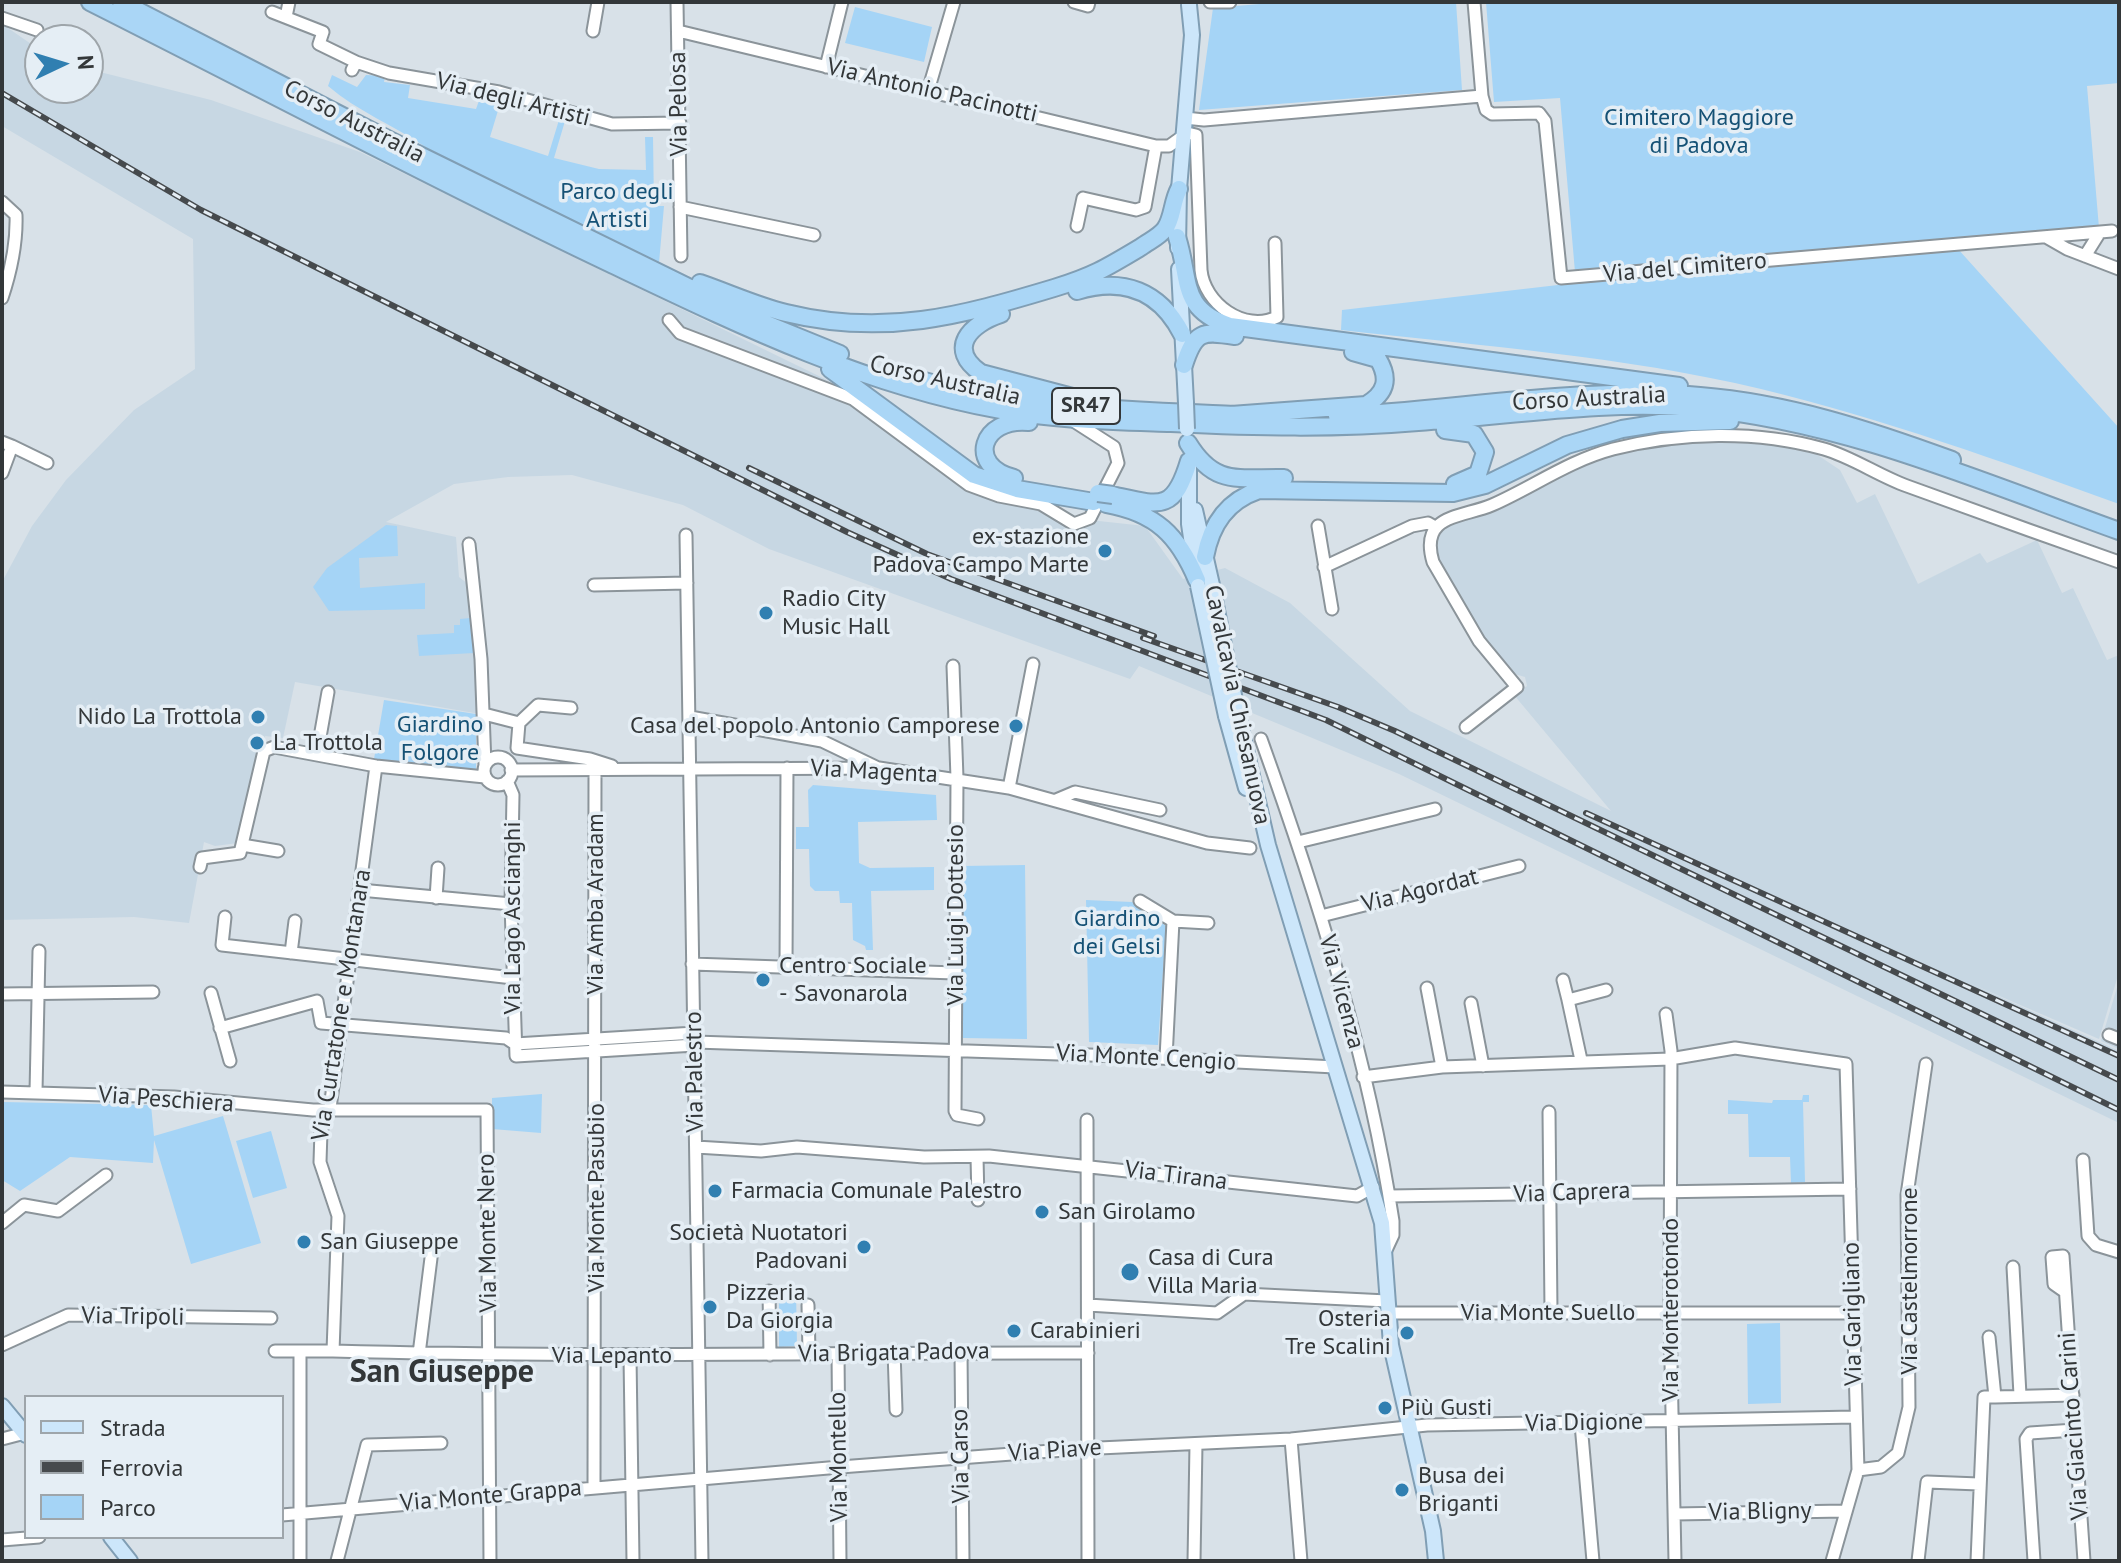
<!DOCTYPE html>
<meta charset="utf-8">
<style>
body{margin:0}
#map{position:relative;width:2121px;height:1563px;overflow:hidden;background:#d8e1e8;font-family:"PT Sans",sans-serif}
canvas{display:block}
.frame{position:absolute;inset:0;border:4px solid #333739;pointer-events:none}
.legend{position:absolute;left:24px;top:1395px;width:260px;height:144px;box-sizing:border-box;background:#e5eef5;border:2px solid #9ea5aa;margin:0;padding:10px 14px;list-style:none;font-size:24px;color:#333739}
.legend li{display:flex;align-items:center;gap:16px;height:40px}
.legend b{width:40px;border:2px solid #9ea5aa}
.north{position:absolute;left:24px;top:24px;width:80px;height:80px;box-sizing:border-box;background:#e5eef5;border:2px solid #9ea5aa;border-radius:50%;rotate:86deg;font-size:22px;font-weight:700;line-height:32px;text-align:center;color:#333739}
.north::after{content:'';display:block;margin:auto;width:28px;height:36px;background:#307fb1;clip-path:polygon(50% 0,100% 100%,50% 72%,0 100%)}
</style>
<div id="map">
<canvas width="2121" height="1563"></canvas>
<div class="frame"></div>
<ul class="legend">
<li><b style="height:10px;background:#cce6fa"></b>Strada</li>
<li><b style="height:10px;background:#464a4d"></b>Ferrovia</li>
<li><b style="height:22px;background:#a5d4f6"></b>Parco</li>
</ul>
<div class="north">N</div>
</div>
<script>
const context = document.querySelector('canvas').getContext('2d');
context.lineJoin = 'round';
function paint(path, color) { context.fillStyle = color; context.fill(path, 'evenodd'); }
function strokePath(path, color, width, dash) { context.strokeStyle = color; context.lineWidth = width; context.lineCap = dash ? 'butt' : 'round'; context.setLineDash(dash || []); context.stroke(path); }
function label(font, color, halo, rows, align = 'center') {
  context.font = font + ' "PT Sans",sans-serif'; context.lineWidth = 7; context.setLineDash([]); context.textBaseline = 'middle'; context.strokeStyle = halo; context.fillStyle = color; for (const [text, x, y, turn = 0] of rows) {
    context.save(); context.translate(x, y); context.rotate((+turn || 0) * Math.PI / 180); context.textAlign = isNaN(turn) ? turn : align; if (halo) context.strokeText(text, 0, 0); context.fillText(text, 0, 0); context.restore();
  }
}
const built = new Path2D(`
 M2,24l38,26v38h48v-19l123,31 149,52 467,228 41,23 97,76 86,22 20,17 74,8 38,53 42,-11 65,35 120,108 201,100 -97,-116 13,-9 -2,-9 -14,-4 -22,-27 -50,-83 -4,-17 7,-19 105,-50 92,-33 92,-6 79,12 30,20 17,33 18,-9 43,90 62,-31 7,10 50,-23 25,53 11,-5 34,72 12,-5v317l-20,67 -132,-57 152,69v72l-720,-349 -260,-108 -9,13 -361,-130 -86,-44 -111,-30 -64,2 -54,7 -68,38 70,15 3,40 9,7 12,130 -185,-32 -12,56 -18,-2 -27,107 -23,3 -11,-4 -15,81 -55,-6 -132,3v-338l30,-56 34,-46 68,-70 61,-41 -2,-130 -191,-113z
 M2119,981v68l-18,-8z`);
const green = new Path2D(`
 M1283,2h173l6,88 -263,20 14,-102z
 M1486,2h633v81l-32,3 12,142 -524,44 -15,-174 -66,4z
 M855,7l77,20 -8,35 -79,-19z
 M332,75l25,12 9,-12 19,1 -1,6 26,3 -2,13 68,11 4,-11 20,6 -10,33 58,19 11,-36 6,1 -11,37 45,11 47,1 -1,-33h8l1,69h10l-5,57 -232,-115c-32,-22 -70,-37 -99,-62z
 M1958,249l161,179v76c-118,-43 -236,-85 -358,-115 -138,-33 -279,-43 -420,-59l1,-20 216,-25z
 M386,525l11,1 1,30 -39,2 1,30 65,-5v26l-96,2 -16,-24 14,-19z
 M471,618l3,35 -55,3 -2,-21 37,-2v-8h6v-6z
 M384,700l92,14v57l-3,4 -99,-16z
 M813,785l123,10 1,25 -79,2 1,41 11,5 64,-1v23l-63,1 2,59h-7l-1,-4 -12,-6 -1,-37h-12l-1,-12h-24l-5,-5 -1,-37h-13v-22h13l-1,-37z
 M1025,865l2,174 -64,-1v-172z
 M1086,900l46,2 34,24 -8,119 -69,-3z
 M542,1094l-1,39 -49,-4v-31z
 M1803,1095h6v7h-6l2,80 -14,1 -1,-26h-41l-1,-43h-20v-14l44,3 1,-3h29z
 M2,1102l149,3 3,31 69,-20 38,127 -70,21 -37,-124 -1,23 -83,-6 -50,34 -18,-11z
 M271,1131l16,57 -34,10 -17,-57z
 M779,1290h17l1,56 -18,1z
 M1780,1323l1,80 -33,1 -1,-80z`);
const minor = new Path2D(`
 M677,2l4,254
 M1074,2l14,4 1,-4
 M1210,2h20
 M272,12l51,20 -4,12 37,18
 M286,17l3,-15
 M2,18l35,12
 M593,31l5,-29
 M678,31l478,115h13l14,-10
 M826,67l16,-65
 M352,70l4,-8 33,11 110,19 113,32 68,-1
 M928,91l26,-89
 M1482,96l4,14 6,4 47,-1 6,8 16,157 551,-47
 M1185,118l19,2 278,-24 -8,-94
 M1183,132l13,3 5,135c3,33 43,63 76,47l-2,-74
 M2,202l14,13c1,29 -5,56 -14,83
 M680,207l134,28
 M1077,226l6,-28 53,12 9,-3 11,-61
 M2046,237l21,12 52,20
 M2085,256l15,-24
 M669,320l11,13 173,66 116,86 30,11 42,8 33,20 16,-6 28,-55 -4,-16 -42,-27
 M2,442l10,4 -10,27
 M12,446l35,17
 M1318,526l14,83
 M686,535l16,1026
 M469,544l12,115 4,106
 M1324,567l88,-41 16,-3 7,4
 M594,585l93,-2
 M953,666l4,112 -2,333 2,4 21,4
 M484,714l35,9 -2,25 73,11 22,7
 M690,717l132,24 56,27
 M519,723l19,-18 33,3
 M1466,727l51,-40 -38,-46 -46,-79c-14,-48 28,-44 59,-57 41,-18 76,-44 121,-56 68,-17 143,-19 211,0 28,8 55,27 83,37 71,26 141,51 212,76
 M1261,739c56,156 107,318 132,482v14l-7,15
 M317,754l11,-62
 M484 771a14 14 0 1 1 28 0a14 14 0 1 1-28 0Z
 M511,770l368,-2 130,20 198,55 43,5
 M507,781l6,14 -2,109 5,152 179,-11
 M1009,788l24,-124
 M1056,800l19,-8 85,18
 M1298,842l137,-33
 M242,845l36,6
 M200,867l2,-9 38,-5 24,-102 10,-4 102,19 109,11
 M360,890l151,14
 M436,898l2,-30
 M1140,901l33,20 -7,137
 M1321,916l198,-50
 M225,917l-3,28 291,33
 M1173,921l35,2
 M291,953l4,-32
 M692,964l263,9
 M786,967l1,-199
 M1563,980l5,20
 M1427,988l15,79
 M211,993l19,68
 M2,994l151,-2
 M1471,1003l12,63
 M1666,1014l5,37 -1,262 5,248
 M220,1028l97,-27 4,22 185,15 9,6 180,-11
 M2109,1035l10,4
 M695,1042l424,14 216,11
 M1581,1060l-13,-60 38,-10
 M1363,1077l79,-10 228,-8 65,-11 111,16 12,406 -26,91
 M2,1092l172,5 139,13h174l3,451
 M36,1092l3,-141
 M1549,1112l2,199
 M1087,1120l1,441
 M696,1147l65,4 36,-4 127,10 65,-1 368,40 16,-9
 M977,1157l1,43
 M2083,1160l5,76 8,9 23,7
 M1389,1196l461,-7
 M2,1223l22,-18 34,6 48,-36
 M2013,1267l7,128
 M769,1291l1,64
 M2064,1291l-10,-7 -2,-27 11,-1 21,305
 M808,1305l1,49
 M1088,1305l129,8 27,-19 143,7
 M1387,1313h466
 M2,1345l66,-30 203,3
 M275,1351h58l5,-135 -18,-54 1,-31 9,-23 46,-342
 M300,1351v210
 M333,1351c252,7 503,1 755,2
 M894,1351l2,59
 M961,1352l2,209
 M838,1353l2,208
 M419,1354l14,-112
 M630,1356l3,205
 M1995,1397l78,-2
 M1581,1424l12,137
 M2,1439l23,-6
 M1291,1439l10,122
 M1858,1470l23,-3 17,-14 11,-46 -2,-212 19,-131
 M594,1487l1,-718
 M1675,1514l169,-3
 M282,1515l558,-48 238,-18 213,-10 136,-14 428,-8
 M2,1540l37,-3
 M337,1561l30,-116 74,-2
 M1194,1561l2,-117
 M1918,1561l9,-79 52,2
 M1977,1561l7,-164h11l-6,-60
 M2034,1561l-8,-122 4,-6 45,-3`);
const major = new Path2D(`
 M1178,248l1,-59 13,-154 -3,-30
 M1179,269l7,134
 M1189,465v59l7,48
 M1195,510l17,75
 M1238,715l30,130 114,378 9,122 42,186 3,30
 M1226,716l20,72
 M2,1406l24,29
 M111,1537l19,24`);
const highway = new Path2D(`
 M90,2c173,87 344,178 519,261 126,60 252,122 391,147 56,10 114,11 171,13 83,4 165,6 247,-1 92,-6 187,-22 279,-14 146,13 285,74 422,123
 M121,2l270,139 358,176 91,37
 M1177,237c14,43 2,72 53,89l449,60
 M700,283c29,10 57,23 86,30 98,24 175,3 268,-25 39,-12 52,-20 87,-41 8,-6 18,-10 24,-18 8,-11 7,-27 14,-40
 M1077,291c46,-14 83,0 105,43
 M1001,314c-31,10 -55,35 -20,59l99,26
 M1184,365c11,-34 18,-34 51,-29
 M830,369l144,106 43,14 77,13
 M896,373c109,34 225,37 338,42
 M1231,415l135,-10c20,-12 24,-26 12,-46l-25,-7
 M1337,416c120,-6 243,-30 363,-20 88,7 170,34 252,64
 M1445,430l29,4 11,18 -7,22 -23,10
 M1188,443c27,44 50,34 96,35
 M1014,478c-48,-12 -33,-61 15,-56
 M1116,496c45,10 58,15 73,-35
 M1106,504c50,9 72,31 91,76
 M1205,557c6,-33 22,-56 54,-67l194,3 32,-8 82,-40 55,-16 38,-6 70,-2`);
const rail = new Path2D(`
 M2,93l199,117 646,322 104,47 375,141 793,390
 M749,468l178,86 227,82
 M1143,638l195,69 57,24 724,349
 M1586,813l533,243`);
const majorBridge = new Path2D(`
 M1186,403l1,26
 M1212,585l26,130
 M1198,586l28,130`);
const highwayBridge = new Path2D(`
 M1098,493l15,2`);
const markers = [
 [1105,551,8,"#307fb1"],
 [766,613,8,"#307fb1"],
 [258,717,8,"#307fb1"],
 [1016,726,8,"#307fb1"],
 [257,743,8,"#307fb1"],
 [763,980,8,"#307fb1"],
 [715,1191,8,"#307fb1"],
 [1042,1212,8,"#307fb1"],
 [304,1242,8,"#307fb1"],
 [864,1247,8,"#307fb1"],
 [1130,1272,10,"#307fb1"],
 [710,1307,8,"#307fb1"],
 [1014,1331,8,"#307fb1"],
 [1407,1333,8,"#307fb1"],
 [1385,1408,8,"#307fb1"],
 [1402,1490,8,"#307fb1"]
];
const shields = [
 [1086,406,68]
];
const shieldNames = [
 ["SR47",1086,406]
];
const streetNames = [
 ["Via Antonio Pacinotti",932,91,13],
 ["Via degli Artisti",513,100,14],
 ["Via Pelosa",679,104,-91],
 ["Corso Australia",354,122,27],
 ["Via del Cimitero",1685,268,-5],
 ["Corso Australia",945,381,13],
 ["Corso Australia",1589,399,-3],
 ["Cavalcavia Chiesanuova",1237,705,78],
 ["Via Magenta",874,772,3],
 ["Via Agordat",1420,891,-14],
 ["Via Amba Aradam",596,904,-90],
 ["Via Luigi Dottesio",956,915,-90],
 ["Via Lago Ascianghi",513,918,-90],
 ["Via Vicenza",1341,992,75],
 ["Via Curtatone e Montanara",342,1005,-81],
 ["Via Monte Cengio",1146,1058,3],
 ["Via Palestro",695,1072,-91],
 ["Via Peschiera",166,1100,4],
 ["Via Tirana",1176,1176,7],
 ["Via Caprera",1572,1193,-2],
 ["Via Monte Pasubio",597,1198,-90],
 ["Via Monte Nero",488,1233,-91],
 ["Via Castelmorrone",1910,1281,-90],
 ["Via Monterotondo",1671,1310,-90],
 ["Via Monte Suello",1548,1313],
 ["Via Garigliano",1853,1314,-91],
 ["Via Tripoli",133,1317,1],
 ["Via Brigata Padova",894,1353,-1],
 ["Via Lepanto",612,1356],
 ["Via Digione",1584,1423,-1],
 ["Via Giacinto Carini",2074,1426,-94],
 ["Via Piave",1055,1451,-4],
 ["Via Carso",961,1456,-91],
 ["Via Montello",839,1457,-91],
 ["Via Monte Grappa",491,1496,-5],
 ["Via Bligny",1760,1512,-1]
];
const parkNames = [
 ["Cimitero Maggiore",1699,118],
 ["di Padova",1699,146],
 ["Parco degli",617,192],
 ["Artisti",617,220],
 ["Giardino",440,725],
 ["Folgore",440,753],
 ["Giardino",1117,919],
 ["dei Gelsi",1117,947]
];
const poiNames = [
 ["ex-stazione",1089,537,"right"],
 ["Padova Campo Marte",1089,565,"right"],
 ["Radio City",782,599],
 ["Music Hall",782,627],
 ["Nido La Trottola",242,717,"right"],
 ["Casa del popolo Antonio Camporese",1000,726,"right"],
 ["La Trottola",273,743],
 ["Centro Sociale",779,966],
 ["- Savonarola",779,994],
 ["Farmacia Comunale Palestro",731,1191],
 ["San Girolamo",1058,1212],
 ["Società Nuotatori",848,1233,"right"],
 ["Padovani",848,1261,"right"],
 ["San Giuseppe",320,1242],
 ["Casa di Cura",1148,1258],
 ["Villa Maria",1148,1286],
 ["Pizzeria",726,1293],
 ["Da Giorgia",726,1321],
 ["Osteria",1391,1319,"right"],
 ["Tre Scalini",1391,1347,"right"],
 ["Carabinieri",1030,1331],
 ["Più Gusti",1401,1408],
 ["Busa dei",1418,1476],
 ["Briganti",1418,1504]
];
const districtNames = [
 ["San Giuseppe",442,1373]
];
paint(built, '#c7d7e3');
paint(green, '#a5d4f6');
strokePath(minor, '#8b949a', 15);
strokePath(major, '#809eb4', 18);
strokePath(highway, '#809eb4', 20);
strokePath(minor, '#fff', 11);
strokePath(major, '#cce6fa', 14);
strokePath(highway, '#aad6f6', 16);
strokePath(rail, '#464a4d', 6);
strokePath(rail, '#e5eef5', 3, [9]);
strokePath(majorBridge, '#809eb4', 18, []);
strokePath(highwayBridge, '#809eb4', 20, []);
strokePath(majorBridge, '#cce6fa', 14);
strokePath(highwayBridge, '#aad6f6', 16);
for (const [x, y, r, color] of markers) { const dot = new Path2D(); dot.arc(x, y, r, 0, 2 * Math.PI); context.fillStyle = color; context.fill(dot); strokePath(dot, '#e5eef5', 3); }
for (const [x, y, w] of shields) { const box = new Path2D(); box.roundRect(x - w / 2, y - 18, w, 36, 6); context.fillStyle = '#e5eef5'; context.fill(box); strokePath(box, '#333739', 2); }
label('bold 22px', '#333739', null, shieldNames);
label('24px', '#333739', '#e5eef5', streetNames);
label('24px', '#155175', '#e5eef5', parkNames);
label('24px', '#333739', '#e5eef5', poiNames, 'left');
label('bold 32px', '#333739', '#e5eef5', districtNames);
</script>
